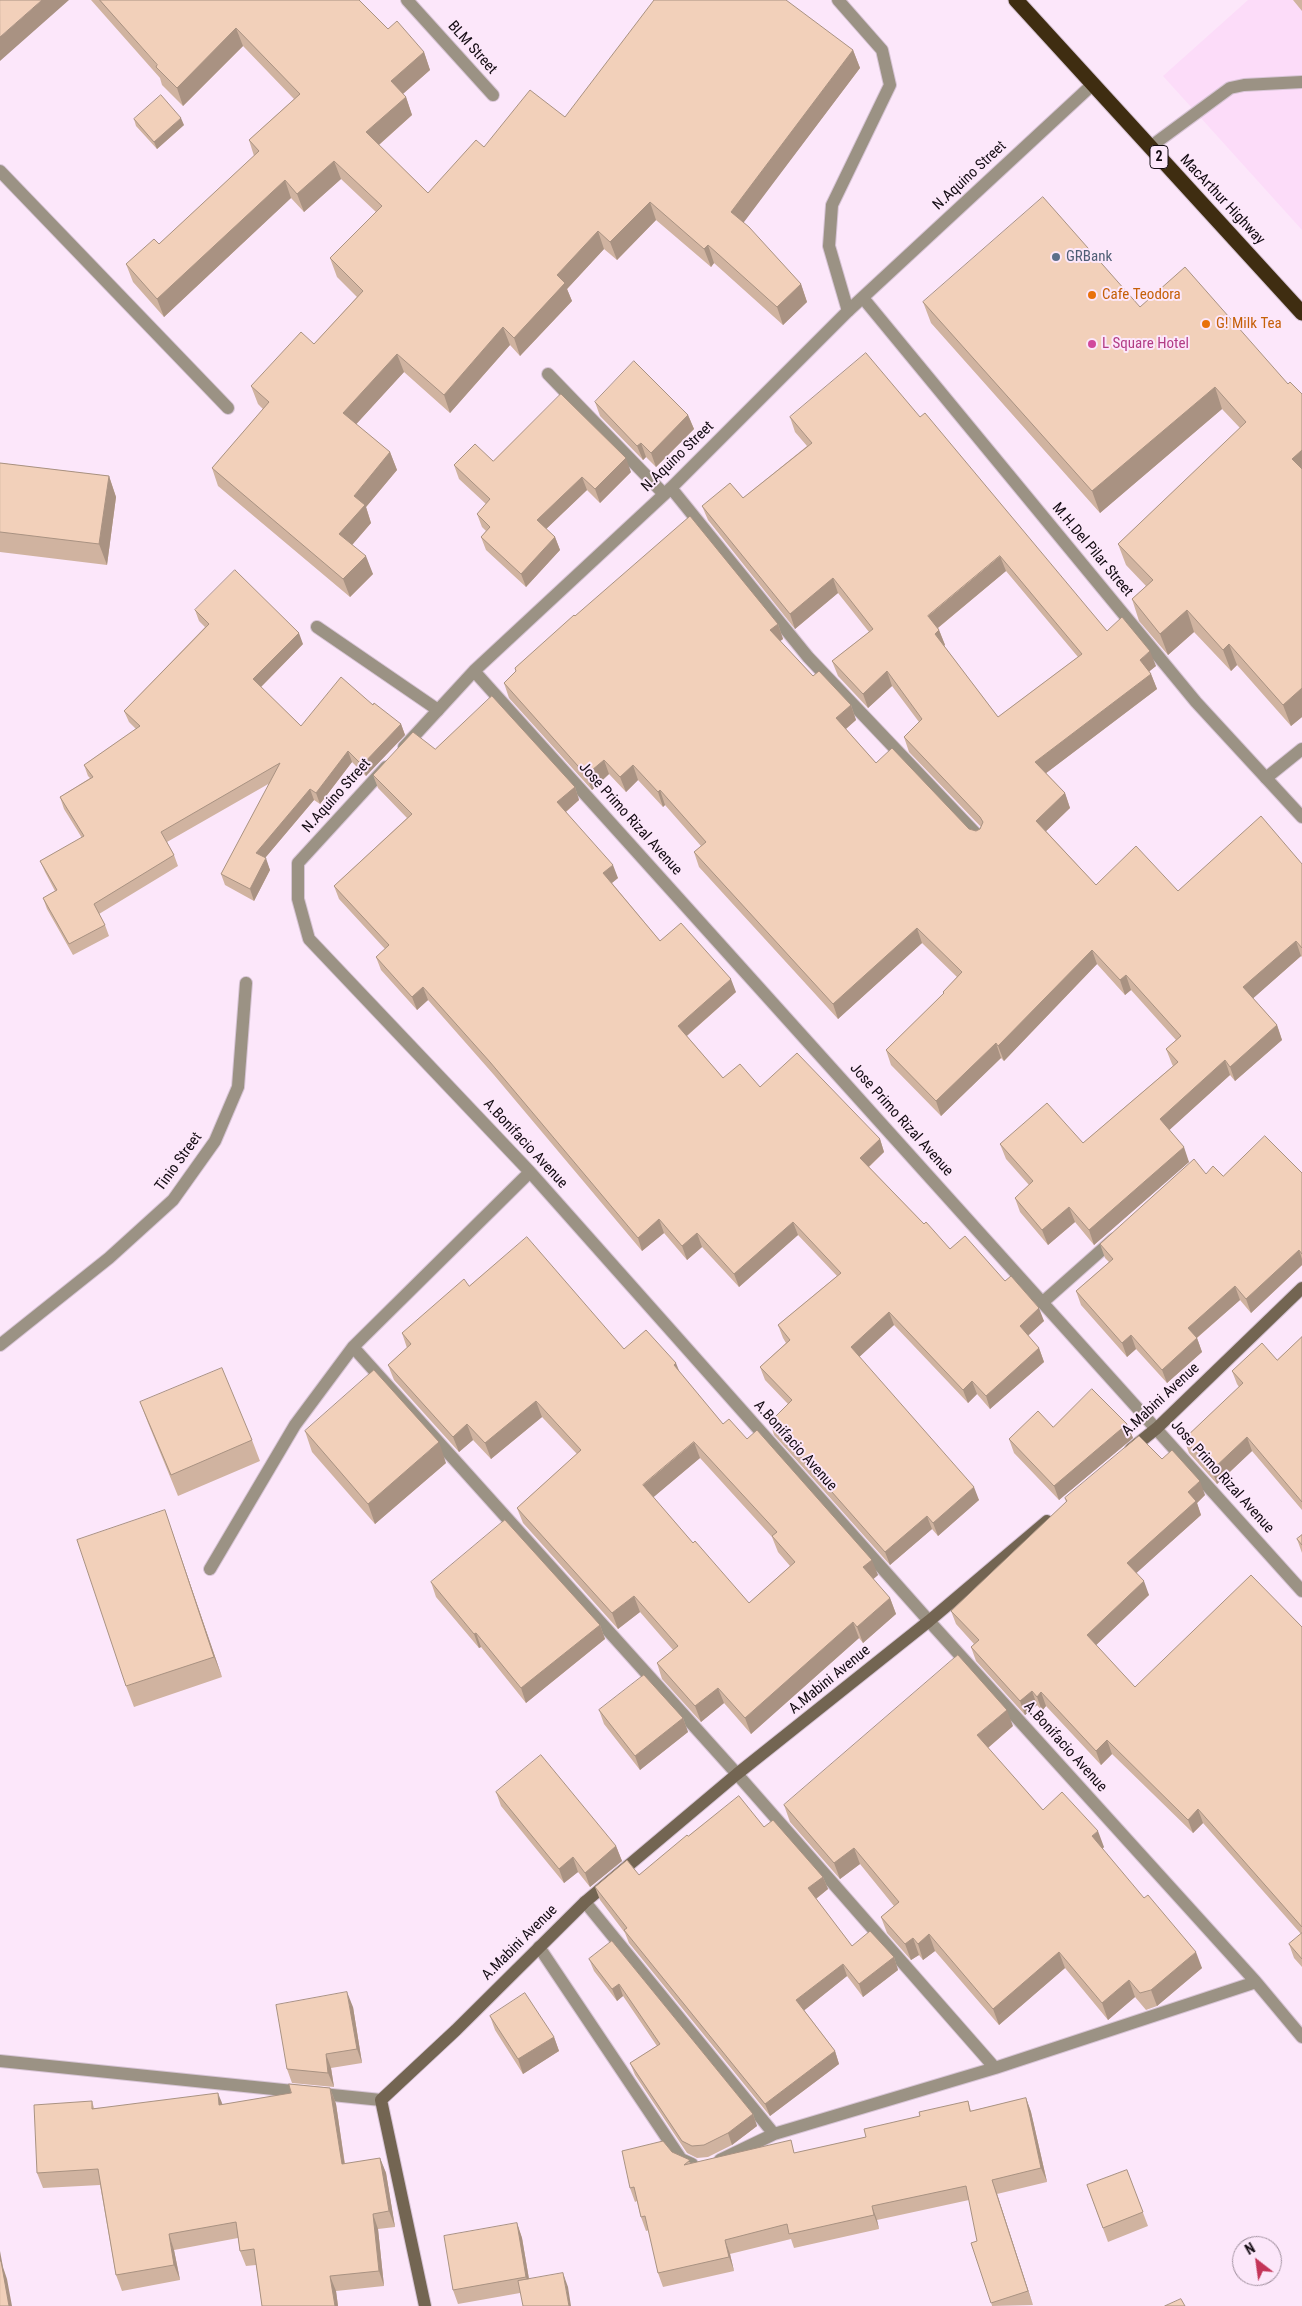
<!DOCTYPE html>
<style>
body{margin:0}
#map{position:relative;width:1302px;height:2306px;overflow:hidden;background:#fce7fa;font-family:"Roboto Condensed",sans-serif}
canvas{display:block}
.north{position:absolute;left:1232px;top:2236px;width:50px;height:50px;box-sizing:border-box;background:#fce7fa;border:1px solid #9f8f9d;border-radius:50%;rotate:330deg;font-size:14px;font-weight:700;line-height:20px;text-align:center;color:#130b12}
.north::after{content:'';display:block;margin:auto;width:18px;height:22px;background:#c43559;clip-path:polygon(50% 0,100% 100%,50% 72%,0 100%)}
</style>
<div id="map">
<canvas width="1302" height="2306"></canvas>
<div class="north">N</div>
</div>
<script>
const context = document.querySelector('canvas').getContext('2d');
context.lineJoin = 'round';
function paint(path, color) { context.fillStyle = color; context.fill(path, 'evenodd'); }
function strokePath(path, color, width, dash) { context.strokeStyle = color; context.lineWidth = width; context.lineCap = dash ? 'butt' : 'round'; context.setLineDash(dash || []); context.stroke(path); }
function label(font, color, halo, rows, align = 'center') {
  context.font = font + ' "Roboto Condensed",sans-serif'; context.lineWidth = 4; context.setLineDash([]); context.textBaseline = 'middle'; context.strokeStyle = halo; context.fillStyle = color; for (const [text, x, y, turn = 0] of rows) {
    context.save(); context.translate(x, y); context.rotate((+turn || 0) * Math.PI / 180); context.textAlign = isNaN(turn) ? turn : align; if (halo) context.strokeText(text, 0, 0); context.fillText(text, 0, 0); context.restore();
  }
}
const built = new Path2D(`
 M1248,0h54v230l-139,-154z`);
const lane = new Path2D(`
 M838,0l44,50 8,35 -58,120 -3,41 19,65
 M1150,147l80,-59 14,-3 58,-3
 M548,374l116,120
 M317,627l121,83
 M1266,778l36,-29
 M1043,1302l71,-63`);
const street = new Path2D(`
 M407,0l86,95
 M0,171l228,237
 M863,298l333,404 106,115
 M671,488l137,169 172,181
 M474,671l828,920
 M404,747l70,-76 197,-183 177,-177 244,-226
 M386,767l-88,96v36l11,40 221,233 399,449 327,361 46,55
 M0,1345l109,-87 64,-58 42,-59 23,-54 8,-104
 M353,1347l384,427 258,294
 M210,1569l85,-144 58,-78 177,-175
 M585,1902l189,232
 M539,1947l142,212 11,5
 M0,2061l381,39
 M720,2160l54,-26 221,-66 261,-86`);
const secondary = new Path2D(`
 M1131,1449l26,-21 145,-140
 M425,2306l-44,-206 75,-70 129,-128 152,-128 192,-153 118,-100`);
const highway = new Path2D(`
 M1016,0l286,313`);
const wall = new Path2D(`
 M91,0h268l29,29 36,23 6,18 -27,24 3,3 6,18 -33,30 49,48 56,-46 81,-30 288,-67 7,18 -117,154 58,62 6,18 -24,23 -69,-62 -3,4 -55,-47 -39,40 -13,-11 -37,40 5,12 -52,55 -10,-11 -60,68 -46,-41 -48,52 34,28 7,18 -31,37 5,16 -19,22 21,29 -23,23 -132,-111 -6,-18 51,-59 -5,-5 -7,-18 63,-42 43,-47 -20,-20 -7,-19 46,-46 -35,-33 -37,33 -13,-14 -127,119 -31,-35 -7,-18 33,-20 95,-88 -5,-16 45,-41 -51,-53 -60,60 -21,-21 -2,-7z
 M1293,0h9v11z
 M134,119l50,6 -27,24 -21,-23z
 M923,302l217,5 148,77 14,10v323l-11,9 -54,-61 -6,6 -37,-39 -26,23 -29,-34 -7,-22 14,-13 -20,-21 -8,-21 122,-116 -18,-19 -122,104 -169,-190z
 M595,402l93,13 6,14 -38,38 -10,-10 -3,3 -43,-44z
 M790,417h130l187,214 49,35 -7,5 2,3 6,15 -111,84 19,20 5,15 -24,23 50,54 82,6 124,-27v93l-1,-1 -48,42 24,27 5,15 -47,41 -5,-6 -61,55 20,32 -95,83 -19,-23 -27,23 -28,-33 -5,-14 14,-13 -23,-26 -6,-15 83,-1 90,-77 -1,-2 -6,-15 10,-9 -45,-50 -6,5 -28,-31 -93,97 -3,-3 -60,58 -50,-51 -5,-15 57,-56v-2l14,-15 -35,-34 -84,76 -139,-152 -5,-15 7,-6 -36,-41 -2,2 -25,-27 -12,12 -17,-18 -17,16 -83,-92 -5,-15 12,-12 -1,-3 60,-52 203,8 5,15 -3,2 33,35 38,29 5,15 -10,9 30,34 93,66 7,2 4,-2 1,-2 -72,-75 -5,-15 15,-15 -27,-36 -24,22 -30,-32 -6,-15 37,-29 -31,-39 -43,36 -87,-109 -6,-14 41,-8 64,-52 -12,-14zM1006,571l72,86 -80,60 -54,-71 1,-1 -6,-15 -1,-2z
 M493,461l138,11 -31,31 -13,-13 -41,39 9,8 5,13 -34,37 -40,-37 -5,-13 5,-6 -4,-4 -5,-13 9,-10 -27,-25 -5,-14z
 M0,463l109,13 7,21 -9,68 -107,-13z
 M195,610l108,34 -42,43 40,39 72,-21 28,19 4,11 -39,41 -14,-14 -32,42 -6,-4 -49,58 5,12 -16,31 -29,-16 -4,-11 49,-91 -103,59 7,13 4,11 -79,48 6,11 4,11 -36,19 -26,-46 -4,-11 12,-7 -10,-19 -5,-11 42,-23 -18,-29 -4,-12 30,-19 -2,-2 -4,-11 52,-36 -7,-7 -5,-11 81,-84 -6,-6z
 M435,749l140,38 4,13 -13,12 52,66 -6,5 48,58 76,51 -49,44 36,42 37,9 120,52 4,13 -15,15 55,57 26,25 55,32 39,40 -16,15 11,12 5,14 -54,47 -13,-15 -9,9 -74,-78 -35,32 120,143 -41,36 -6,-7 -42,36 -116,-130 -4,-13 18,-18 -23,-24 -5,-13 26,-24 -3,-5 -5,-13 59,-49 -39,-41 -59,52 -37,-40 -15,13 -23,-27 -22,18 -148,-176 -66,-75 -11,10 -36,-40 -5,-13 9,-8 -46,-50 -5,-13 73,-68 -29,-30 -5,-13z
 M1302,1173v92l-51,48 -11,-13 -43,38 5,14 -35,31 -31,-34 -9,8 -46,-52 -5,-14 33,-29 -4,-4 -5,-14 106,-70 17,2z
 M469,1286l211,87 43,51 24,15 131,136 -5,4 17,19 6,16 -33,29 -4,-5 -108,96 -27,-31 -23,19 -39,-43 -5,-16 16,-13 -33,-38 -22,17 -95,-106 -6,-15 60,-54 -35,-37 -51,42 -18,-19 -14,12 -65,-72 -6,-15 19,-17 -5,-15zM700,1458l72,79 6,15 12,14 -41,37 -56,-60 -40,-46z
 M1302,1337v173l-50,-59 -35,33 -28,-31 -5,-14 55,-52 -2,-3 -5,-13 45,-11z
 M140,1402l112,38 8,21 -82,35 -30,-73z
 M1127,1424l6,14 -74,62 -45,-47 -5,-14 44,-12z
 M305,1431l141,32 -71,61 -63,-72z
 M1162,1459l43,36 -8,8 4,12 -65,58 13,22 -53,50 39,42 167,-60v340l-8,-9 -5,-14 12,-10 -98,-111 -10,10 -81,-79 -11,11 -55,-59 -4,5 -5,-6 -12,10 -49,-54 -5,-14 3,-3 -18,-20 -5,-13 115,-109 -1,-4z
 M172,1531l50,146 -88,30 -8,-21z
 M1302,1535v18l-5,-14z
 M431,1582l169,43 5,14 -79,64 -45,-56 -2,1 -43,-51z
 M599,1710l84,8 5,14 -48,38 -36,-46z
 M1013,1726l-25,22 55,62 61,37 -2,2 100,119 -45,38 -11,4 -11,-13 -27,23 -43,-52 -66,57 -64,-74 -12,9 -4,-5 -8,5 -24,-27 -6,-16 13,-11 -34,-42 -20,15 -50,-57 -6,-17z
 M496,1792l120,54 6,15 -32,26 -12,-15 -14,11 -63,-77z
 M764,1827l59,50 5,12 -12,10 36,47 42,11 4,13 -35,27 -16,-21 -43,34 31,41 4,13 -69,52 -141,-173 -4,-10 -25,-33 -5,-13 44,-12 49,-39z
 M612,1941l141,173 4,12 -25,19 -24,12 -11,1 -10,-5 -52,-78 -5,-12 27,-17 -34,-50 -6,5 -23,-30 -5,-12z
 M353,2007l9,56 -31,5 3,19 -42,-4 -5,-14z
 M490,2016l64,21 5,14 -36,23 -28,-44z
 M330,2088l6,16 9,60 35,-6 6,15 9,54 -17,2 6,57 -48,5 2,15h-76l-6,-41 -10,1 -6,-15 -2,-13 -64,12 6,30 -58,11 -6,-16 -16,-90 -57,3 -6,-15 55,-72 2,7 128,-3z
 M1026,2098l5,14 16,70 -50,12 36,111 -41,1 -23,-106 -92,20 2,9 -85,19 -3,-9 -61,15 4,17 -71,16 -5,-14 -9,-43 -3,1 -5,-14 -4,-16 -2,1 -5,-14 42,-36 19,11 105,-10 70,-16 54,-21 48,-15 3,10z
 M1127,2170l21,56 -40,16 -21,-57z
 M517,2223l5,15 7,41 39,8 -48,6 -62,11 -5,-14z`);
const shadedWall = new Path2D(`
 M42,0h27l-69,61v-24z
 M236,28l7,18 -60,60 -6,-18z
 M853,50l7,18 -122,162 -7,-18z
 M424,52l6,18 -33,29 -6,-18z
 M406,97l6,18 -39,35 -7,-18z
 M181,118l3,7 -27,24 -3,-7z
 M334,161l7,18 -37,33 -7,-18z
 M285,180l6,18 -127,119 -7,-18z
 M650,202l6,18 -39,40 -7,-18z
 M598,231l6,18 -37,40 5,12 -52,55 -6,-18 43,-63z
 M708,245l6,18 -3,4 -7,-18z
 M801,284l6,18 -24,23 -6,-18z
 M503,327l7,18 -60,68 -6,-18z
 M397,354l7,18 -54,59 -7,-18z
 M1215,387l7,22 -122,104 -8,-22z
 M688,415l6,14 -38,38 -5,-14z
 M641,443l5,14 -3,3 -6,-14z
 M1302,450v29l-10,-20z
 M390,452l7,18 -31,37 5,16 -25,29 -7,-18 15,-38z
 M626,458l5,14 -31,31 -5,-14z
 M109,476l7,21 -9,68 -8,-21z
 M582,477l5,13 -45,43 -5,-13z
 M555,537l5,13 -34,37 -5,-13z
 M366,556l7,18 -23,23 -7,-18z
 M1000,556l6,15 -72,60 -6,-15z
 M833,578l5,15 -43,36 -5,-15z
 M1187,610l7,22 -26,23 -8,-21z
 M778,624l5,15 -8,6 -5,-15z
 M939,630l6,15 -5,4 -5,-15z
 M299,633l4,11 -46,47 -4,-12z
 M1229,644l8,21 -6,6 -8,-21z
 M1150,651l6,15 -11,9 -5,-15z
 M887,671l5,15 -24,22 -5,-14z
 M1151,674l6,15 -116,88 -6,-15z
 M1302,688v29l-11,9 -8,-21z
 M851,705l5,15 -15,13 -5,-15z
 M401,724l4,11 -39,41 -4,-11z
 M348,751l4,11 -32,42 -4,-11z
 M604,760l5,14 -17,16 -6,-15z
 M633,765l5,15 -12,12 -6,-15z
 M575,787l4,13 -17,15 -5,-13z
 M310,789l4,11 -54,64 -4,-11z
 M660,790l5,15 -2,2 -5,-15z
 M1065,793l5,15 -29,28 -5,-15z
 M266,858l4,12 -16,31 -4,-12z
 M613,865l5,13 -10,8 -5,-13z
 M917,928l5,15 -84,76 -5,-15z
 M1296,941l5,15 -52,46 -6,-15z
 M1092,950l5,14 -93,97 -6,-15z
 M1126,975l5,15 -6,5 -5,-15z
 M731,979l5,13 -53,47 -5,-13z
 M423,987l5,13 -11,10 -5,-13z
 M1277,1025l5,15 -47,41 -5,-14z
 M996,1043l5,15 -60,58 -5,-15z
 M1225,1060l5,15 -65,59 -5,-15z
 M880,1139l4,13 -20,19 -4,-13z
 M1184,1147l5,15 -95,83 -5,-15z
 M1069,1207l6,15 -27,23 -6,-15z
 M659,1219l5,14 -22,18 -4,-13z
 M793,1222l5,13 -59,52 -5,-13z
 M697,1233l5,14 -15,13 -5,-14z
 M1299,1250l3,9v6l-51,48 -5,-14z
 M1235,1286l5,14 -47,41 -5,-13z
 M1039,1308l5,13 -20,18 -4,-13z
 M889,1312l5,13 -38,35 -5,-13z
 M1131,1335l5,14 -9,8 -5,-14z
 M1197,1338l5,14 -35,31 -5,-13z
 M1039,1348l5,14 -54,47 -4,-13z
 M676,1363l6,15 -8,-13z
 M972,1381l5,13 -9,9 -5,-13z
 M536,1401l6,16 -51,42 -6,-16z
 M467,1424l6,16 -14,12 -6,-15z
 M1127,1424l6,14 -74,62 -5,-14z
 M1247,1437l5,14 -35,33 -5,-14z
 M439,1442l7,21 -71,61 -7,-20z
 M694,1442l6,16 -51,43 -6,-16z
 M1200,1481l5,14 -8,8 4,12 -69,62 -5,-14 61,-71z
 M974,1487l5,13 -41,36 -5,-13z
 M165,1510l7,21 50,146 -8,-20z
 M927,1516l5,13 -42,36 -5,-13z
 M872,1560l6,15 -9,8 -6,-16z
 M1144,1581l5,14 -57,54 -5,-14z
 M634,1596l6,16 -22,17 -6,-16z
 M890,1598l6,16 -33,29 -6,-16z
 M853,1622l6,16 -108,96 -6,-16z
 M600,1625l5,14 -79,64 -5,-15z
 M476,1633l5,14 -2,1 -5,-14z
 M718,1688l6,15 -23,19 -6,-16z
 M1032,1691l5,14 -12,10 -5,-14z
 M1041,1692l5,14 -4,5 -5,-14z
 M1007,1710l6,16 -30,26 -6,-17z
 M683,1718l5,14 -48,38 -5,-14z
 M1107,1740l5,14 -11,11 -5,-14z
 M1198,1809l5,14 -10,10 -5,-13z
 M1098,1831l6,16 -6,6 -6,-17z
 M616,1846l6,15 -32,26 -5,-14z
 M854,1848l6,16 -20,15 -6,-16z
 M573,1857l5,15 -14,11 -5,-14z
 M823,1877l5,12 -15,12 -5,-13z
 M929,1934l6,17 -12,9 -5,-16z
 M913,1938l6,17 -8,5 -6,-16z
 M1059,1952l6,16 -66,57 -6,-16z
 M1196,1952l6,16 -45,38 -6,-16z
 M894,1957l4,13 -35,27 -4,-13z
 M843,1964l4,12 -46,37 -5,-13z
 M1129,1980l6,17 -27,23 -6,-17z
 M619,1984l4,12 -6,5 -5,-12z
 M347,1992l6,15 9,56 -5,-14z
 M554,2037l5,14 -36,23 -5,-15z
 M835,2051l4,13 -69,52 -5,-12z
 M326,2054l5,14 3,19 -6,-14z
 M330,2088l6,16 11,76 -5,-16z
 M218,2093l6,15 -5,-3z
 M1026,2098l5,14 16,70 -6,-14z
 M753,2114l4,12 -25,19 -4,-12z
 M380,2158l6,15 9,54 -6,-16z
 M992,2180l5,14 36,111 -5,-14z
 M872,2206l5,14 2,9 -5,-14z
 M373,2214l5,15 6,57 -5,-15z
 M517,2223l5,15 9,53 -5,-14z
 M169,2234l5,16 6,30 -6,-15z
 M725,2240l5,14 4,17 -5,-14z
 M0,2251l3,16 4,12 5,27h-3l-9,-41z
 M563,2273l5,14 3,19h-2z
 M330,2276l6,15 2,15h-3z`);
const building = new Path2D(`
 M0,0h42l-42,37z
 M100,0h259l29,29 9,-8 27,31 -33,29 15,16 -40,35 62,61 48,-53 8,7 46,-57 35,27 89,-117h132l67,50 -122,162 18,15 52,57 -24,23 -69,-62 -4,4 -54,-47 -40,40 -12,-11 -41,44 8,8 -51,55 -11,-11 -59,68 -47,-41 -54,59 47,39 -36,44 11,9 -26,29 27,22 -23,23 -131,-111 57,-66 -18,-16 50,-54 13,12 49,-53 -33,-33 52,-52 -48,-45 -37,33 -12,-14 -128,119 -31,-35 28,-25 5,5 100,-93 -10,-11 51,-46 -64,-66 -59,60 -21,-21 1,-2z
 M161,95l20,23 -27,24 -20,-23z
 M1043,197l97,110 45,-40 103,117 2,-2 12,12v56l-10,9 10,10v219l-19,17 -54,-61 -6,6 -36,-40 -27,24 -28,-35 21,-19 -35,-36 128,-122 -31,-35 -123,104 -169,-189z
 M866,353l54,64 5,-4 182,218 15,-14 28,34 -10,9 11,14 -116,88 30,31 -29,28 60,64 40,-39 42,45 83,-75 41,48v84l-6,-7 -53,46 34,38 -47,42 -5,-7 -65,59 24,28 -95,83 -20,-23 -27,23 -27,-32 18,-17 -33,-37 47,-41 36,40 95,-81 -12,-13 15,-13 -55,-61 -6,5 -28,-30 -94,96 -2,-3 -60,58 -50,-51 58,-57 -1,-1 19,-20 -45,-44 -84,76 -139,-152 12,-10 -46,-52 -2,2 -25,-27 -13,12 -16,-17 -18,15 -82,-92 12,-12 -1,-3 59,-53 1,1 115,-100 88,108 -8,6 43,46 6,-5 32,34 -15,13 40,45 16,-15 77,81 7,2 4,-2 3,-7 -3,-5 -76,-80 18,-18 -35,-48 -24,23 -31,-33 41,-32 -40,-51 -43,36 -88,-108 28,-23 13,15 69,-55 -22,-26zM1000,556l82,98 -84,63 -63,-83 4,-4 -11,-14z
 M634,361l54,54 -37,38 -10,-10 -4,3 -42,-44z
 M561,394l65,64 -31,31 -13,-12 -45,43 18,17 -34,37 -40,-37 9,-10 -13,-13 13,-15 -36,-34 21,-21 18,17z
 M0,463l109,13 -10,68 -99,-12z
 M235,570l64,63 -46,46 48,47 40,-49 32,28 1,-2 27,21 -39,41 -14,-14 -32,42 -6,-4 -54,64 10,5 -16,31 -29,-15 59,-111 -119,69 13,23 -80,49 11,21 -36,19 -26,-46 14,-8 -17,-29 44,-25 -24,-39 33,-20 -9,-12 56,-39 -16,-15 85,-87 -14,-14z
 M492,696l83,91 -18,15 56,63 -10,8 57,68 21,-18 50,56 -53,47 45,52 17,-14 20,23 37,-34 83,86 -20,19 64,66 2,-2 24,27 15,-13 40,45 6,-5 28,32 -19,18 19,22 -53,48 -14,-15 -9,9 -74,-78 -38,35 123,140 -41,36 -6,-7 -42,36 -115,-130 22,-22 -32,-33 30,-27 -12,-15 63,-52 -48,-51 -59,52 -37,-41 -15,13 -23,-27 -21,19 -148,-176 -67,-75 -11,10 -36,-40 13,-12 -55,-59 78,-72 -39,-39 40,-43 22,17z
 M1265,1136l37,37v81l-3,-4 -53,49 -11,-13 -47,42 9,10 -35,32 -31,-35 -9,8 -46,-52 37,-32 -13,-15 94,-85 12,15 7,-8 10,10z
 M527,1237l97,112 22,-19 30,33 -2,2 49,59 6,-5 18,20 10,-9 115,130 -9,7 27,31 -33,29 -4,-5 -108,96 -27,-30 -23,18 -38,-43 21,-17 -44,-50 -22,17 -95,-105 64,-58 -45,-49 -51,42 -18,-19 -14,13 -65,-72 23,-21 -9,-11 62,-54 5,7zM694,1442l83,90 -5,4 23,26 -46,41 -54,-62 -2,2 -50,-58z
 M1302,1337v165l-55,-65 -35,33 -28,-31 59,-56 -11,-12 30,-28 15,17z
 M222,1368l30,72 -81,35 -31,-73z
 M374,1370l65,72 -71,62 -63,-73z
 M1092,1389l35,35 -73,62 -45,-47 29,-28 15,16z
 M1139,1436l23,23 10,-9 28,31 -12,11 8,9 -69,62 17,18 -57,54 48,52 116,-112 51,52v300l-104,-118 -10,11 -81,-80 -11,11 -55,-59 -4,5 -5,-6 -12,10 -49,-54 8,-7 -28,-29 116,-110 -2,-3z
 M165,1510l49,147 -88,29 -49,-146z
 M505,1520l95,105 -79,63 -45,-55 -2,1 -43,-52z
 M1302,1535v10l-5,-6z
 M958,1655l49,55 -30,25 66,75 19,-18 36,39 -6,5 52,62 4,-3 48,57 -45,38 -11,3 -11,-13 -27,23 -43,-51 -66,57 -64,-75 -11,10 -5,-6 -8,6 -24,-27 18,-15 -45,-54 -20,15 -50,-58z
 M644,1675l39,43 -48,38 -36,-46z
 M541,1755l75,91 -31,27 -12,-16 -14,12 -63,-77z
 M739,1796l25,31 9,-7 50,57 -15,11 44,58 18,-15 24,26 -35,27 -16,-20 -47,36 39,51 -70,53 -141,-174 3,-2 -32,-41 32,-27 12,15 48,-40 1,1z
 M1302,1933v26l-13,-15z
 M612,1941l141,173 -25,19 -24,12 -12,1 -10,-5 -52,-78 30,-19 -41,-60 -7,5 -23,-30z
 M347,1992l10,57 -31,5 2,19 -41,-4 -11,-64z
 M525,1993l29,44 -36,22 -28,-43z
 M289,2084l41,4 12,76 38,-6 9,53 -16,3 6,57 -49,5 5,30h-73l-8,-57 -14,2 -4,-29 -67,12 5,31 -58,10 -18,-106 -61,4 -3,-68 58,-4v8l126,-16 1,12 72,-12z
 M1026,2098l15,70 -49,12 36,111 -37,12 -20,-60 6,-2 -11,-55 -94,20 2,9 -85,19 -2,-10 -62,16 4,17 -71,16 -13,-57 -4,1 -7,-30 -4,1 -8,-37 41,-10 9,11 18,8 -6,5 107,-25 3,13 72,-16 -2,-8 56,-13 -1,-4 49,-11 2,10z
 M1127,2170l16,42 -40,16 -16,-43z
 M517,2223l9,54 -73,13 -9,-54z
 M0,2261h1l8,45h-9z
 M563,2273l6,33h-46l-5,-25z
 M1181,2299l4,7h-20z`);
const markers = [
 [1056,257,5,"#5c6f8a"],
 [1092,295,5,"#e8710a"],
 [1206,324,5,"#e8710a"],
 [1092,344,5,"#d1479c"]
];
const shields = [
 [1159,157,18]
];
const shieldNames = [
 ["2",1159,157]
];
const streetNames = [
 ["BLM Street",472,48,48],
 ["N.Aquino Street",970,176,-43],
 ["MacArthur Highway",1222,200,47],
 ["N.Aquino Street",678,457,-44],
 ["M.H.Del Pilar Street",1092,550,50],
 ["N.Aquino Street",337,796,-48],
 ["Jose Primo Rizal Avenue",630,819,48],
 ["Jose Primo Rizal Avenue",901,1120,48],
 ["A.Bonifacio Avenue",525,1144,47],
 ["Tinio Street",179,1162,-54],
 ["A.Mabini Avenue",1161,1400,-43],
 ["A.Bonifacio Avenue",795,1446,48],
 ["Jose Primo Rizal Avenue",1222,1477,48],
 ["A.Mabini Avenue",830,1680,-39],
 ["A.Bonifacio Avenue",1065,1747,48],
 ["A.Mabini Avenue",520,1943,-45]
];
const serviceNames = [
 ["GRBank",1066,257]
];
const foodNames = [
 ["Cafe Teodora",1102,295],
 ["G! Milk Tea",1216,324]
];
const hotelNames = [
 ["L Square Hotel",1102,344]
];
paint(built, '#fcdcf9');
strokePath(lane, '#d7c4d5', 14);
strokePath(street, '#d7c4d5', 14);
strokePath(secondary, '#d7c4d5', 14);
strokePath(highway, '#d7c4d5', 17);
strokePath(lane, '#9b9284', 12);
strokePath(street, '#9b9284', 12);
strokePath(secondary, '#736552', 12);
strokePath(highway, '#3f2d11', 15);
paint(wall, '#d0b3a0');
paint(shadedWall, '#a99282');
paint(building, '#f2d0ba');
strokePath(building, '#a99282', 1);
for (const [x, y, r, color] of markers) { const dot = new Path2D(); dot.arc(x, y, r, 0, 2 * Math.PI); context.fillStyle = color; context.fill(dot); strokePath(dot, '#fce7fa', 2); }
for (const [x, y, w] of shields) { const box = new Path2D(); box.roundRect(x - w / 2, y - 11.5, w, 23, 4); context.fillStyle = '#fce7fa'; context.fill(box); strokePath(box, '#130b12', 1); }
label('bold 14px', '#130b12', null, shieldNames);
label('15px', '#130b12', '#fce7fa', streetNames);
label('15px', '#4e5e75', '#fce7fa', serviceNames, 'left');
label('15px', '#c56008', '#fce7fa', foodNames, 'left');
label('15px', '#b23c85', '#fce7fa', hotelNames, 'left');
</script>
